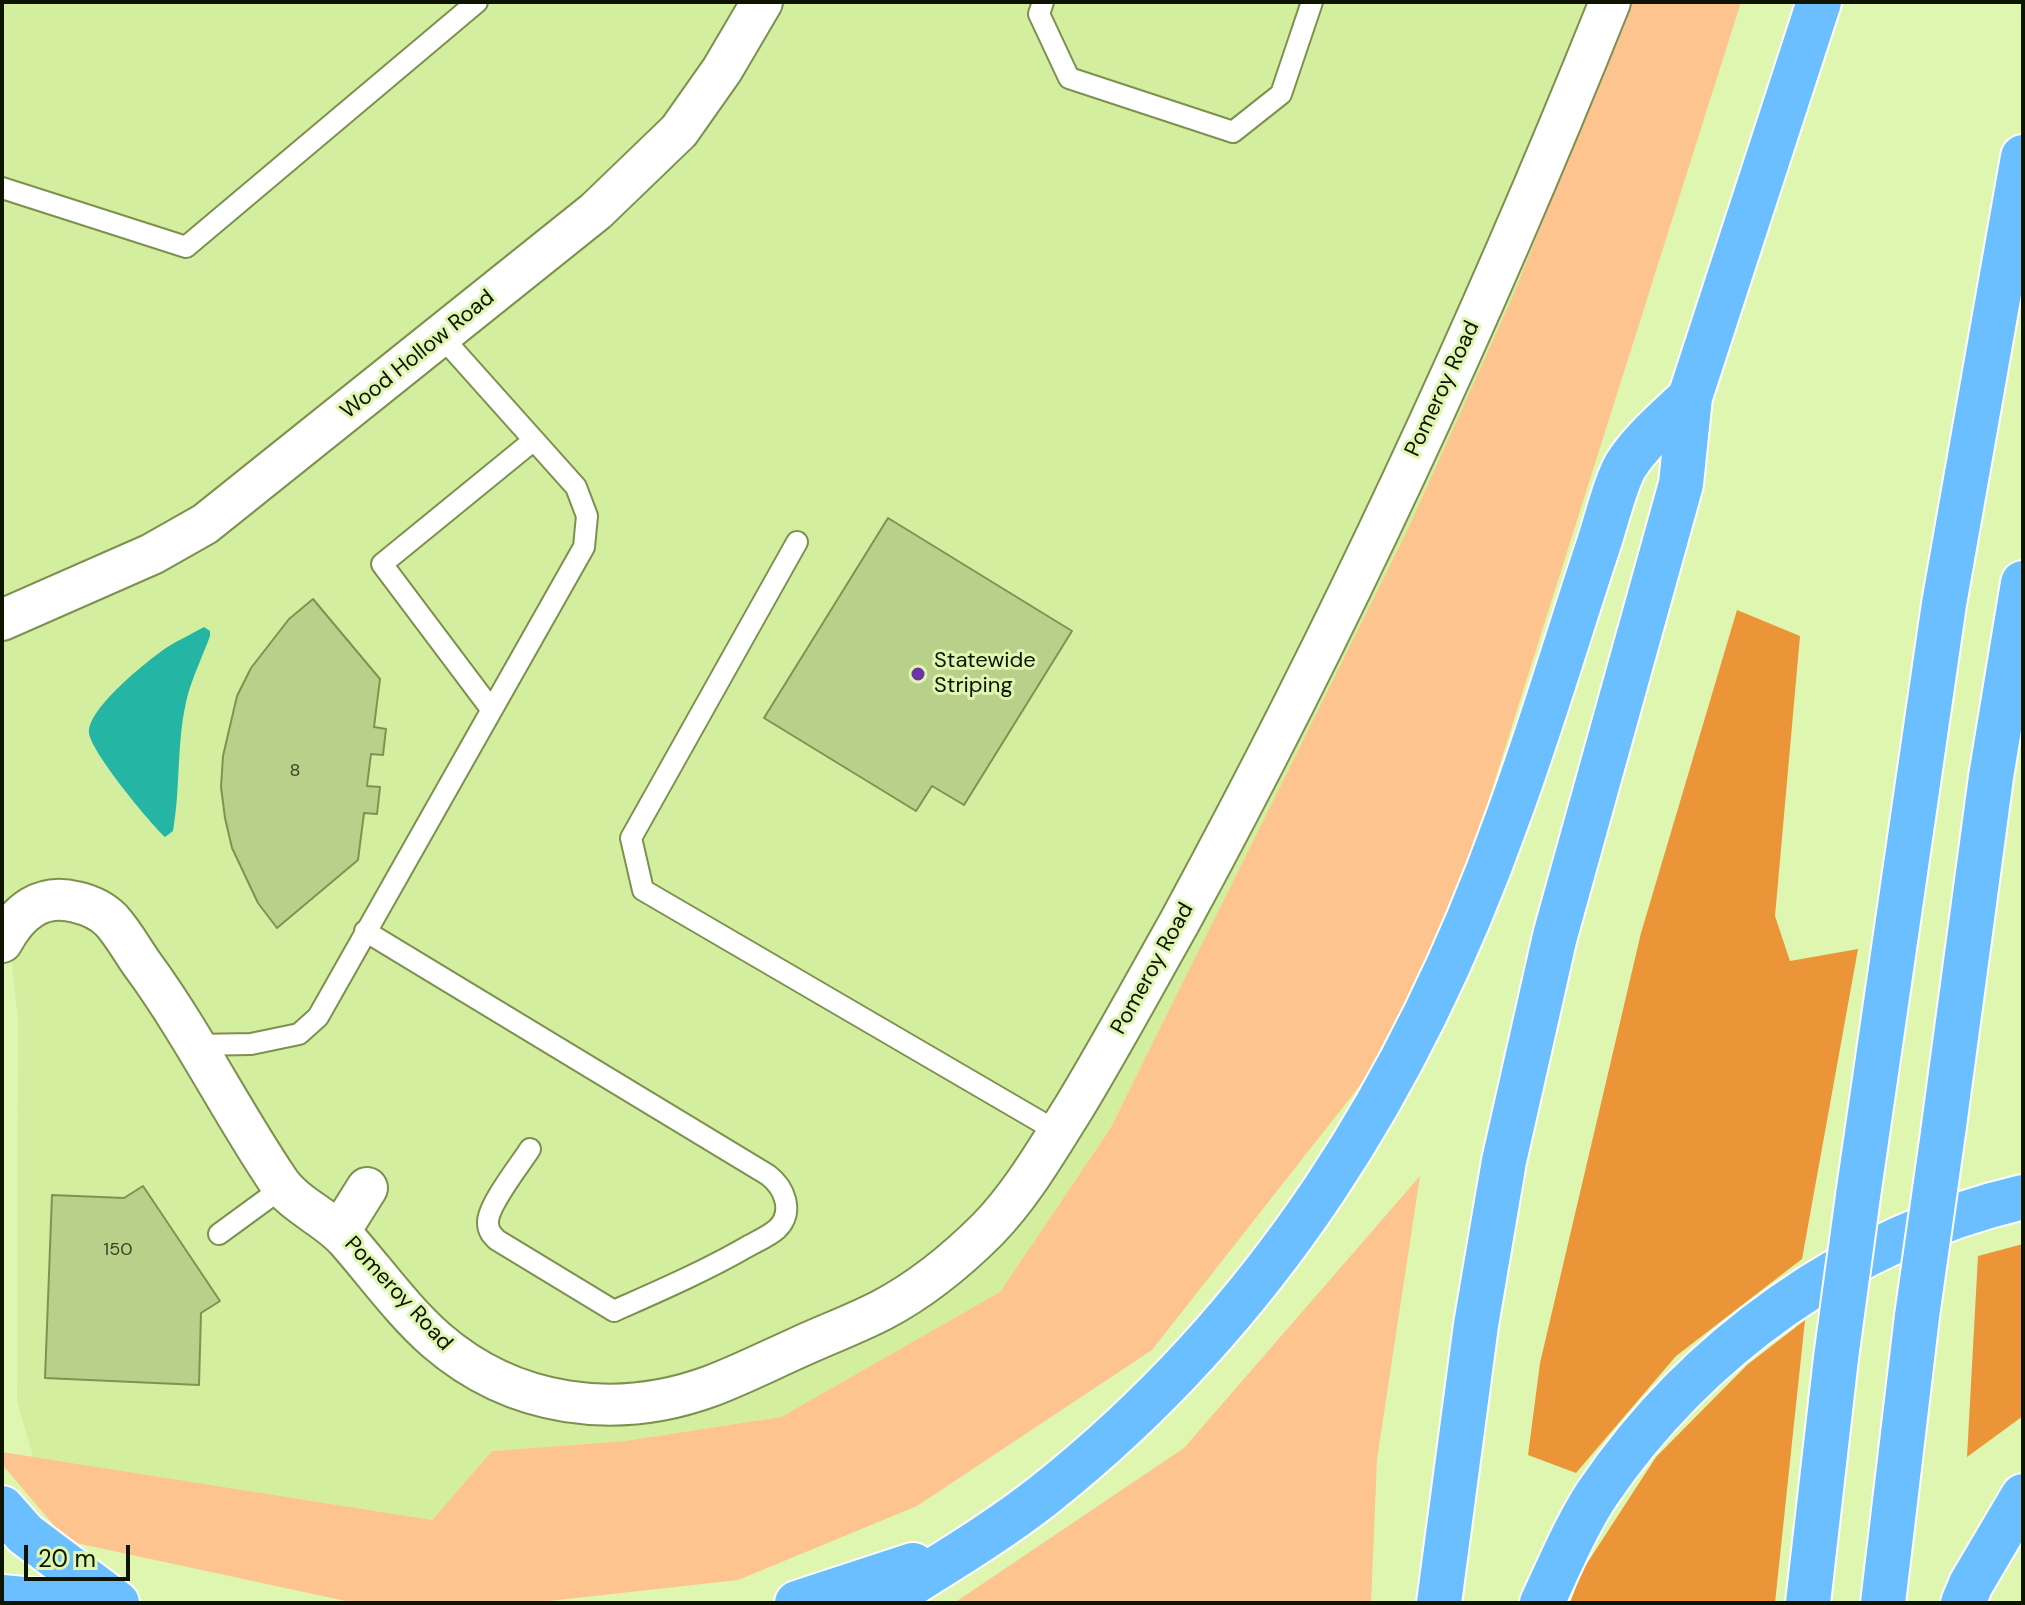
<!DOCTYPE html>
<style>
body{margin:0}
#map{position:relative;width:2025px;height:1605px;overflow:hidden;background:#def6b0;font-family:"DM Sans",sans-serif}
canvas{display:block}
.frame{position:absolute;inset:0;border:4px solid #0d1400;pointer-events:none}
.scale{position:absolute;left:24px;top:1545px;width:106px;height:36px;box-sizing:border-box;border:4px solid #0d1400;border-top:0;padding-left:10px;font-size:24px;line-height:28px;white-space:nowrap;color:#0d1400;-webkit-text-stroke:6px #def6b0;paint-order:stroke}
</style>
<div id="map">
<canvas width="2025" height="1605"></canvas>
<div class="frame"></div>
<div class="scale">20 m</div>
</div>
<script>
const context = document.querySelector('canvas').getContext('2d');
context.lineJoin = 'round';
function paint(path, color) { context.fillStyle = color; context.fill(path, 'evenodd'); }
function strokePath(path, color, width, dash) { context.strokeStyle = color; context.lineWidth = width; context.lineCap = dash ? 'butt' : 'round'; context.setLineDash(dash || []); context.stroke(path); }
function label(font, color, halo, rows, align = 'center') {
  context.font = font + ' "DM Sans",sans-serif'; context.lineWidth = 6; context.setLineDash([]); context.textBaseline = 'middle'; context.strokeStyle = halo; context.fillStyle = color; for (const [text, x, y, turn = 0] of rows) {
    context.save(); context.translate(x, y); context.rotate((+turn || 0) * Math.PI / 180); context.textAlign = isNaN(turn) ? turn : align; if (halo) context.strokeText(text, 0, 0); context.fillText(text, 0, 0); context.restore();
  }
}
const built = new Path2D(`
 M2,2h1628l-118,296 -105,233 -297,598 -110,163 -219,125 -156,24 -133,10 -60,69 -399,-63 -16,-56 1,-381 -16,-147z`);
const green = new Path2D(`
 M1630,2h111l-317,1002 -272,346 -235,156 -179,74 -207,23h-176l-288,-62 -65,-77v-12l430,68 60,-69 133,-10 156,-24 219,-125 110,-163 297,-598 105,-233z
 M1420,1176l-43,283 -6,144h-417l230,-155z`);
const forest = new Path2D(`
 M1737,610l63,26 -25,280 15,45 68,-12 -56,310 -126,97 -100,117 -48,-18 12,-92 101,-430z
 M2023,1244v172l-56,41 11,-201z
 M1805,1320l-30,283h-205l12,-32 74,-114 91,-92z`);
const water = new Path2D(`
 M204,627l6,4v5c-7,19 -16,38 -22,58 -12,45 -7,92 -15,137l-8,6c-16,-15 -74,-85 -76,-104 -2,-24 58,-72 77,-85 12,-8 26,-14 38,-21z`);
const building = new Path2D(`
 M888,518l184,113 -108,174 -32,-19 -16,25 -152,-93z
 M313,599l67,80 -6,48 12,2 -3,26 -12,-1 -4,32 13,1 -3,27 -13,-1 -6,47 -81,68 -19,-25 -26,-55 -7,-30 -4,-31 2,-31 14,-60 14,-28 38,-49z
 M143,1186l77,115 -19,12 -2,72 -154,-7 7,-183 72,3z`);
const lane = new Path2D(`
 M1043,2l-4,12 30,64 164,54 48,-38 31,-92
 M2,188l184,59 291,-245
 M797,542l-166,296 12,52 415,242
 M491,709l-109,-145 152,-124
 M365,931l403,244c16,12 27,37 9,54 -9,8 -22,13 -32,19 -42,24 -86,43 -131,63l-117,-71c-5,-5 -9,-9 -9,-17 -1,-17 32,-58 42,-74
 M195,1045l56,-1 48,-10 19,-17 266,-470 3,-31 -11,-29 -135,-151
 M219,1234l63,-46`);
const street = new Path2D(`
 M2,620l150,-66 53,-30 391,-313 83,-80 43,-61 40,-68
 M2,942c16,-30 39,-49 74,-40 13,3 26,9 35,18 12,13 21,30 31,44 50,68 88,145 135,215 16,26 50,38 70,61 29,33 56,71 89,100 77,67 180,81 275,46 29,-11 57,-25 86,-38 28,-13 58,-24 85,-38 40,-21 75,-50 106,-81 34,-35 59,-79 85,-120 37,-61 71,-124 106,-186 162,-298 305,-607 431,-921
 M340,1231l27,-43`);
const highway = new Path2D(`
 M1943,1133l48,-356 32,-194
 M1858,1196l86,-592 79,-447
 M2,1508l23,26 92,69
 M2,1597l65,6
 M797,1603l116,-38
 M881,1603c55,-35 112,-68 163,-108 224,-178 369,-411 464,-678 33,-89 60,-181 90,-271 7,-20 19,-70 30,-84 16,-24 42,-45 62,-65
 M1439,1603l37,-278 28,-164 51,-225 126,-452 9,-87 129,-395
 M1542,1603c17,-36 33,-75 55,-109 99,-146 254,-257 426,-297
 M1808,1603l28,-245
 M1883,1603l34,-287
 M1963,1603l8,-19 52,-88`);
const highwayBridge = new Path2D(`
 M1917,1316l26,-183
 M1836,1358l22,-162`);
const markers = [
 [918,674,8,"#6f33a9"]
];
const numberNames = [
 ["8",295,771],
 ["150",118,1250]
];
const streetNames = [
 ["Wood Hollow Road",418,355,-39],
 ["Pomeroy Road",1443,389,-65],
 ["Pomeroy Road",1153,969,-61],
 ["Pomeroy Road",398,1294,47]
];
const poiNames = [
 ["Statewide",934,661],
 ["Striping",934,686]
];
paint(built, '#d4eea0');
paint(green, '#fec48f');
paint(forest, '#ec9538');
paint(water, '#24b5a5');
paint(building, '#b9d08b');
strokePath(building, '#7e9351', 2);
strokePath(lane, '#7c914e', 24);
strokePath(street, '#7c914e', 44);
strokePath(highway, '#fff', 48);
strokePath(lane, '#fff', 20);
strokePath(street, '#fff', 40);
strokePath(highway, '#6cbffe', 44);
strokePath(highwayBridge, '#fff', 48, []);
strokePath(highwayBridge, '#6cbffe', 44);
for (const [x, y, r, color] of markers) { const dot = new Path2D(); dot.arc(x, y, r, 0, 2 * Math.PI); context.fillStyle = color; context.fill(dot); strokePath(dot, '#def6b0', 3); }
label('18px', '#384323', null, numberNames);
label('22px', '#0d1400', '#def6b0', streetNames);
label('22px', '#0d1400', '#def6b0', poiNames, 'left');
</script>
